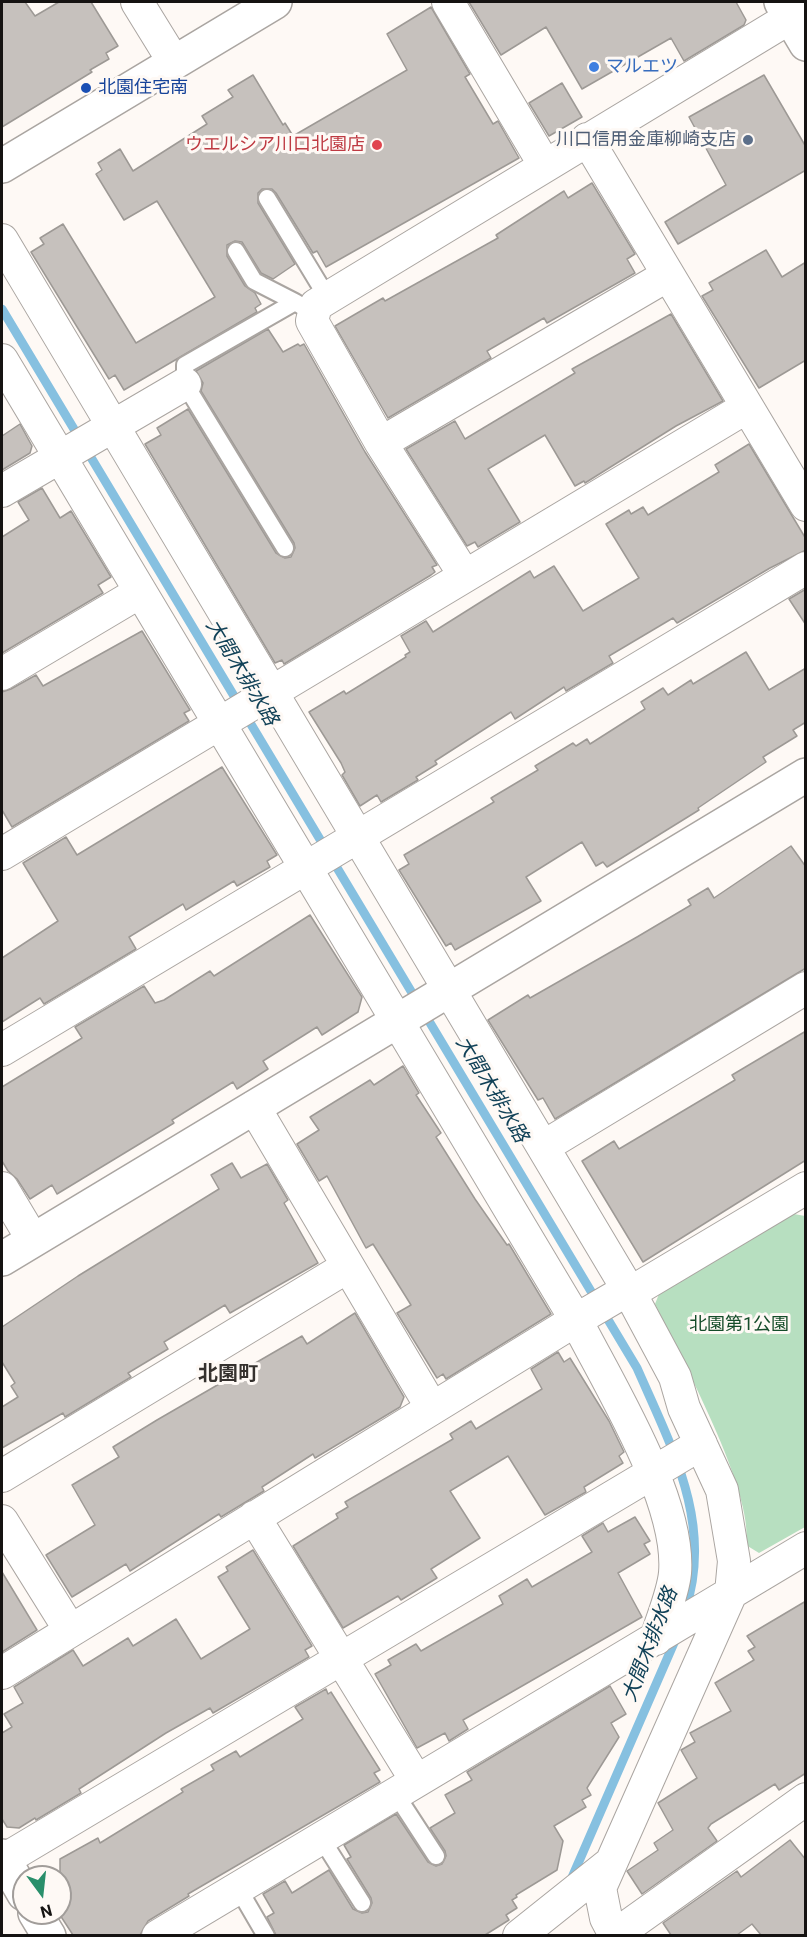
<!DOCTYPE html>
<meta charset="utf-8">
<style>
body{margin:0}
#map{position:relative;width:807px;height:1937px;overflow:hidden;background:#fef9f5;font-family:Roboto,sans-serif}
canvas{display:block}
.frame{position:absolute;inset:0;border:3px solid #151312;pointer-events:none}
.north{position:absolute;left:12px;top:1865px;width:60px;height:60px;box-sizing:border-box;background:#fef9f5;border:2px solid #a19d9a;border-radius:50%;rotate:165deg;font-size:16px;font-weight:700;line-height:24px;text-align:center;color:#151312}
.north::after{content:'';display:block;margin:auto;width:21px;height:27px;background:#298f6b;clip-path:polygon(50% 0,100% 100%,50% 72%,0 100%)}
</style>
<div id="map">
<canvas width="807" height="1937"></canvas>
<div class="frame"></div>
<div class="north">N</div>
</div>
<script>
const context = document.querySelector('canvas').getContext('2d');
context.lineJoin = 'round';
function paint(path, color) { context.fillStyle = color; context.fill(path, 'evenodd'); }
function strokePath(path, color, width, dash) { context.strokeStyle = color; context.lineWidth = width; context.lineCap = dash ? 'butt' : 'round'; context.setLineDash(dash || []); context.stroke(path); }
function label(font, color, halo, rows, align = 'center') {
  context.font = font + ' Roboto,"Noto Sans JP",sans-serif'; context.lineWidth = 6; context.setLineDash([]); context.textBaseline = 'middle'; context.strokeStyle = halo; context.fillStyle = color; for (const [text, x, y, turn = 0] of rows) {
    context.save(); context.translate(x, y); context.rotate((+turn || 0) * Math.PI / 180); context.textAlign = isNaN(turn) ? turn : align; if (halo) context.strokeText(text, 0, 0); context.fillText(text, 0, 0); context.restore();
  }
}
const green = new Path2D(`
 M794,1214l11,2v311l-46,26 -13,-8c9,-53 -66,-188 -91,-241l4,-10z`);
const stream = new Path2D(`
 M2,309l635,1059c35,80 77,156 48,243
 M570,1882l107,-246`);
const building = new Path2D(`
 M2,2h23l10,14 24,-14h32l27,44 -12,7 3,6 -19,11 2,2 -90,55z
 M469,2h267l10,18 -2,5 -60,36 -13,-23 -89,51 -36,-62 -45,28z
 M431,7l39,67 -5,3 28,47 5,-3 21,37 -193,109 -9,-16 -4,2 -37,-60 -4,-4h-10l-4,4v10l37,61 -22,15 -12,-6 -19,-31 -7,-1 -8,4v11l18,30 10,7 6,11 -6,4 2,4 -133,78 -9,-15 -6,4 -78,-127 13,-8 -4,-6 23,-14 73,119 79,-46 -58,-96 -33,19 -28,-46 6,-4 -4,-7 22,-14 13,22 74,-47 -5,-8 31,-19 -5,-7 25,-15 30,50 2,-2 8,13 114,-66 -20,-36z
 M764,75l42,72v23l-128,74 -13,-22 61,-37 -37,-68z
 M562,83l20,34 -33,19 -20,-33z
 M592,183l43,71 -8,5 8,14 -88,50 -3,-5 -57,33 4,7 -103,60 -53,-92 48,-28 2,3 113,-63 -2,-3 68,-44 4,7z
 M766,250l16,27 24,-15v98l-47,28 -57,-92 11,-6 -4,-7z
 M671,314l52,87 -47,25 -91,57 -1,-2 -9,5 -30,-51 -57,34 32,53 -42,25 -3,-5 -8,4 -61,-97 49,-28 10,18 110,-66 -3,-4z
 M268,329l15,23 15,-8 2,2 4,-2 61,108 72,113 -5,2 3,5 -4,3 -147,89 -2,-4 -7,3 -130,-219 16,-9 -4,-7 31,-19 88,144 9,5 6,-1 4,-9 -1,-5 -93,-152 2,-8 -7,-12z
 M20,424l12,22 -2,7 -28,17v-34z
 M749,444l57,95v11l-36,18 -93,55 -4,-5 -64,38 4,7 -47,28 -2,-4 -49,32 -4,-7 -76,49 2,3 -21,13 2,3 -37,22 -4,-7 -17,11 -18,-31 3,-3 -4,-9 -32,-51 35,-21 2,3 60,-37 -1,-2 5,-3 -9,-16 25,-15 7,11 97,-61 4,7 20,-12 29,45 56,-33 -33,-54 23,-14 2,4 12,-7 5,8 71,-43 -4,-7z
 M42,488l18,30 11,-7 40,66 -13,8 5,8 -101,60v-116l27,-17 -11,-18z
 M806,589v36l-17,-26z
 M142,631l48,79 -6,3 5,8 -177,106 -10,-17v-118l9,-3 25,-14 7,11z
 M746,652l23,38 37,-22v54l-13,8 4,6 -34,21 3,5 -68,46 1,2 -92,57 -4,-5 -7,4 -14,-24 -56,35 15,24 -86,49 -4,-7 -5,3 -47,-76 10,-6 -5,-9 90,-53 -3,-4 47,-28 -3,-4 38,-23 3,3 11,-7 3,5 55,-35 -4,-7 22,-14 5,7 23,-15 2,4z
 M222,767l55,88 -10,6 3,6 -33,19 -3,-5 -48,29 -3,-6 -54,33 7,12 -92,55 -4,-6 -38,24v-64l56,-37 -35,-58 43,-26 11,18z
 M791,846l15,21v101l-251,151 -12,-21 -5,2 -50,-80 40,-25 2,3 107,-61 54,-32 -3,-5 20,-12 6,10z
 M310,915l52,82 -4,15 -36,23 -5,-8 -54,34 5,8 -31,20 -4,-7 -61,38 2,3 -117,71 -5,-9 -22,14 -13,-20 -9,-8 -6,-10v-74l80,-49 -7,-11 69,-41 11,17 9,-3 46,-29 4,5z
 M806,1031v129l-163,102 -61,-101 32,-20 5,8 116,-69 -3,-5z
 M403,1066l16,27 -3,2 25,38 -5,4 39,62 32,46 2,-1 42,70 -105,65 -3,-5 -6,4 -40,-65 14,-8 -38,-61 -7,4 -39,-72 -8,5 -22,-37 22,-14 -9,-13 60,-37 4,5z
 M232,1163l9,15 26,-14 21,36 -4,3 34,60 -88,50 -5,-8 -61,37 4,7 -40,24 3,4 -66,40 -2,-4 -61,35v-41l16,-10 -7,-11 4,-3 -13,-21v-35l76,-51 141,-87 -8,-14z
 M355,1313l49,84 -4,10 -85,51 -2,-4 -51,33 2,4 -43,26 -2,-3 -89,57 -4,-7 -54,33 -26,-42 49,-30 -23,-40 47,-28 -6,-10 44,-27 145,-84 5,8z
 M558,1352l6,10 6,-4 39,63 15,31 -5,4 4,7 -39,24 2,5 -41,23 -37,-59 -58,35 30,47 -49,31 6,9 -36,22 -3,-4 -55,32 -50,-82 45,-28 -2,-4 12,-7 -3,-5 108,-63 -3,-5 21,-13 5,8 66,-40 -11,-20z
 M635,1517l15,24 -6,3 6,10 -32,19 24,44 -179,103 5,9 -19,12 -4,-8 -28,15 -42,-74 16,-9 -3,-5 28,-16 5,7 82,-47 -4,-8 28,-17 5,8 60,-35 -10,-16 21,-13 5,9z
 M253,1550l59,96 -7,4 4,7 -96,56 -3,-5 -44,25 -87,56 2,4 -45,27 -1,-2 -16,10 -12,-1 -5,-8v-86l10,-6 -8,-13 19,-11 -9,-16 59,-37 10,16 45,-28 5,8 43,-27 25,40 49,-30 -32,-52 10,-6 -2,-4z
 M2,1572l35,58 -35,22z
 M806,1601v172l-27,17 -4,-6 -64,40 -3,4 9,13 -75,53 -15,-23 31,-21 -4,-7 19,-13 -15,-27 39,-25 -16,-28 14,-8 -5,-9 41,-22 -16,-28 39,-23 -6,-9 7,-4 -8,-11z
 M610,1686l16,28 -15,9 8,14 -32,51 4,7 -9,5 4,7 -32,19 9,15 -6,29 -41,25 1,2 -5,3 5,8 -11,7 3,5 -24,15h-209l-9,-18 7,-4 -11,-19 22,-13 7,12 37,-23 24,39 9,4 6,-1 4,-9 -1,-5 -24,-39 4,-2 -7,-12 52,-31 32,48 8,4 6,-2 4,-8 -1,-5 -15,-23 25,-15 -10,-18 27,-15 -5,-8z
 M326,1689l2,5 3,-2 49,78 -6,3 6,9 -192,112 1,2 -41,25 -8,14h-67l-13,-20v-56l38,-21 2,5 83,-51 -2,-3 33,-19 -3,-5 25,-14 4,6 63,-38 -8,-12z
 M790,1840l16,20v75h-45l-9,-11 -15,11h-66l-8,-12 74,-52 4,6z`);
const service = new Path2D(`
 M267,198l60,99
 M236,251l18,30 41,21
 M285,548l-100,-164v-19l110,-63 18,11
 M395,1793l41,63
 M321,1838l41,65
 M238,1888l28,48`);
const minor = new Path2D(`
 M137,2l37,60
 M448,2l96,162
 M587,139l219,366
 M2,240l628,1053 45,84 9,31 38,82 12,71 -3,32 -131,295 6,30 9,17
 M2,360l574,960c33,65 105,180 99,253 -2,21 -13,45 -19,66
 M381,443l287,-168
 M2,491l183,-107
 M465,576l-84,-133 -69,-122 4,-16 490,-297
 M2,674l138,-82
 M2,854l745,-447
 M2,1050l804,-482
 M254,1107l178,301
 M543,1147l263,-159
 M2,1188l31,52
 M2,1476l345,-209
 M254,1517l162,263
 M2,1521l68,109
 M2,1673l574,-353 41,-24 13,-3 176,-105
 M2,1861l699,-417
 M158,1936l648,-388
 M519,1936l89,-71
 M614,1936l192,-137`);
const tertiary = new Path2D(`
 M2,166l273,-164
 M2,1259l804,-484
 M2,1856l22,38
 M35,1913l14,23`);
const secondary = new Path2D(`
 M781,2l25,42`);
const markers = [
 [594,67,6,"#3f7fe0"],
 [86,88,6,"#1a4fb4"],
 [748,140,6,"#5c6f8a"],
 [377,145,6,"#e0444e"]
];
const shopNames = [
 ["マルエツ",606,67]
];
const transitNames = [
 ["北園住宅南",98,88]
];
const serviceNames = [
 ["川口信用金庫柳崎支店",736,140]
];
const healthNames = [
 ["ウエルシア川口北園店",365,145]
];
const parkNames = [
 ["北園第1公園",739,1325]
];
const waterNames = [
 ["大間木排水路",241,673,59],
 ["大間木排水路",491,1090,59],
 ["大間木排水路",651,1645,-69]
];
const neighbourhoodNames = [
 ["北園町",228,1375]
];
paint(green, '#b7dfc0');
strokePath(stream, '#86c0e0', 9);
paint(building, '#c6c1bd');
strokePath(building, '#9d9995', 1.5);
strokePath(service, '#aaa5a1', 20);
strokePath(minor, '#aaa5a1', 34);
strokePath(tertiary, '#aaa5a1', 36);
strokePath(secondary, '#aaa5a1', 36);
strokePath(service, '#fff', 16);
strokePath(minor, '#fff', 32);
strokePath(tertiary, '#fff', 33);
strokePath(secondary, '#fff', 33);
for (const [x, y, r, color] of markers) { const dot = new Path2D(); dot.arc(x, y, r, 0, 2 * Math.PI); context.fillStyle = color; context.fill(dot); strokePath(dot, '#fef9f5', 2); }
label('18px', '#366cbe', '#fef9f5', shopNames, 'left');
label('18px', '#164399', '#fef9f5', transitNames, 'left');
label('18px', '#4e5e75', '#fef9f5', serviceNames, 'right');
label('18px', '#be3a42', '#fef9f5', healthNames, 'right');
label('18px', '#144c29', '#fef9f5', parkNames);
label('italic 20px', '#114157', '#fef9f5', waterNames);
label('bold 20px', '#35312e', '#fef9f5', neighbourhoodNames);
</script>
